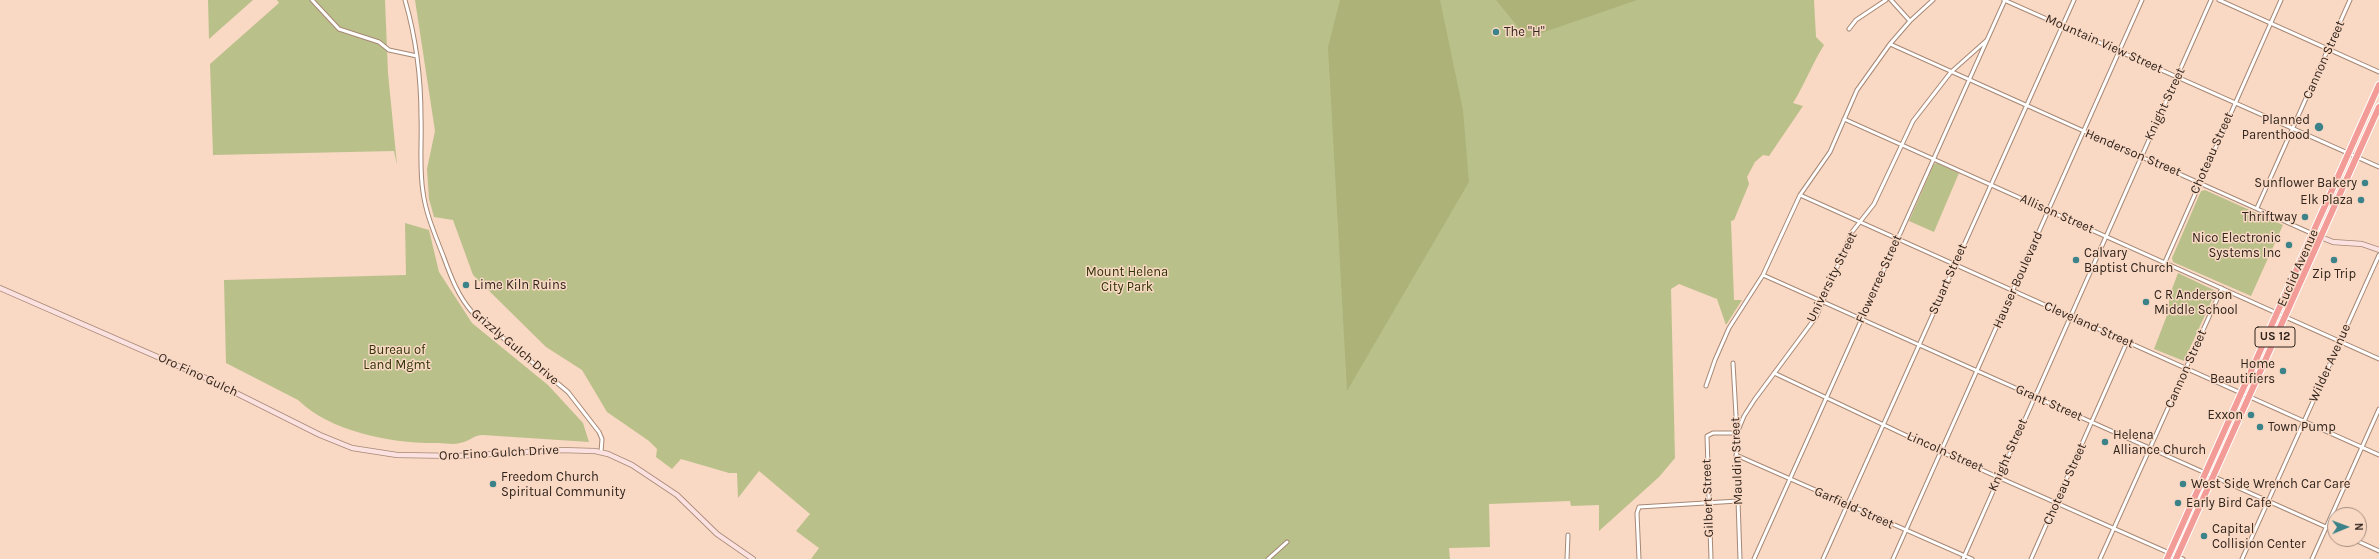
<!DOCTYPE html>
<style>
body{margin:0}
#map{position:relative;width:2379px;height:559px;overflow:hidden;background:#f9d8c4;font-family:Karla,sans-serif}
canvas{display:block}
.north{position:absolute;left:2327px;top:507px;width:40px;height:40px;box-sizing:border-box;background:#f9d8c4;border:1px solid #a99081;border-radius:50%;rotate:89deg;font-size:11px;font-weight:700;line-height:16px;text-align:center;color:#30241c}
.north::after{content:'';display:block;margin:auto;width:14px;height:18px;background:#3b8389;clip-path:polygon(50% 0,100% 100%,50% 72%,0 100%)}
</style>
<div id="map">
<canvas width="2379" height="559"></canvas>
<div class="north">N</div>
</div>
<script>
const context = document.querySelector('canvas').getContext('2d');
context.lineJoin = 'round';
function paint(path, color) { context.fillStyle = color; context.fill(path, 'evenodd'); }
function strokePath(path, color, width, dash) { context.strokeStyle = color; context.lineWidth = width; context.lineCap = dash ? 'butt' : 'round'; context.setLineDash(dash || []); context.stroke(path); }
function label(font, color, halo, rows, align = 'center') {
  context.font = font + ' Karla,sans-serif'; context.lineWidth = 3; context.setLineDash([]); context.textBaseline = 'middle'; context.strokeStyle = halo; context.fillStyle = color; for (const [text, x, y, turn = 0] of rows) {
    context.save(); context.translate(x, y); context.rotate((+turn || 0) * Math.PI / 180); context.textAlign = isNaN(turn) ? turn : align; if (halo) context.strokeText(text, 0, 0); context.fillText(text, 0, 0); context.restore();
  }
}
const green = new Path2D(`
 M208,0h45l-44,39z
 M277,0h108l3,73 9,92 -3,-14 -181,4 -3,-91 69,-61z
 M415,0h1399l2,37 8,8c-12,19 -19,39 -31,58l10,3 -34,50 -6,-1 -8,7 -8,15 2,7 -15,36 -3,1 3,79h8l-16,25 -9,-26 -38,-15 -8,5 4,169 -16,19 -60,54v-26l-28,1 -1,-5 -81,3 1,43 -41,1 1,11h-639l8,-11 -23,-17 14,-17 -51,-43 -21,27 -1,-25h-8l-48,-14 -9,10 -16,-12 1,-8 -8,-8 -42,-29 -25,-42 -36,-23 -73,-72 -20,-55 -19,-3 -5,-18 -2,-30 8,-38z
 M1937,163l22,10 -25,59 -25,-11 25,-57z
 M2205,190l78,35 -32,71 -78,-34 -1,-4 29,-67z
 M405,223l24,7 10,42 33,51 76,62 35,38 6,19 -106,-7c-10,0 -14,7 -23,8 -7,2 -15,0 -21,0 -46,1 -108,-11 -141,-43l-72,-37 -2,-83 182,-5z
 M2178,273l38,18 -32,70 -30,-12 15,-39v-13z`);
const forest = new Path2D(`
 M1340,0h100l23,110 6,72 -122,209 -19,-344z
 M1496,0h141l-110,38z`);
const street = new Path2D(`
 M312,0l27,29 40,13 10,8 28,6
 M405,0c11,38 16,77 16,117 1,25 -2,50 2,75 3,23 13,45 21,66 7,19 14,38 28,54l96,80 31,40 3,7 -1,13
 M1891,0l19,21
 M2004,0l375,167
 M2219,0l160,72
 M1849,29l7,-9 30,-20
 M1890,44l423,190
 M1844,119l535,240
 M1800,195l579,260
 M2257,208l93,-208
 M2165,262l116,-262
 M1763,275l572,256
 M1733,363l4,70 -1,8 4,118
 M1774,373l165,78 244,108
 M1706,386l9,-26 14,-32 34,-53 37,-80 30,-43 27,-62 33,-46 20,-23 23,-21
 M1736,455l236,104
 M2353,539l26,12
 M1268,559l19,-17
 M1567,559l1,-24
 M1639,559l-2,-46 2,-6 99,-6
 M1711,559l-4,-123 6,-3h24l7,-17 11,-17 61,-82 36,-85 22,-28 39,-83 38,-49 36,-32
 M1754,559l251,-559
 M1823,559l251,-559
 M1893,559l249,-559
 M1963,559l248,-559
 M2031,559l96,-217
 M2100,559l122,-271
 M2242,559l137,-304
 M2312,559l67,-150`);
const secondary = new Path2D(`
 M2313,234l20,8 29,2 17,6
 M0,288l208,91 112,56 32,13 45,7 60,1 103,-6 35,1 13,3 24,11 45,30 40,39 36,25`);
const highway = new Path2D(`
 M2167,559l212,-474
 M2176,559l203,-452`);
const markers = [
 [1496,32,4,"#3b8389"],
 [2319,127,5,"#3b8389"],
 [2365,183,4,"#3b8389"],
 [2361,200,4,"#3b8389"],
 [2305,217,4,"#3b8389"],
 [2289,245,4,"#3b8389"],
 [2076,260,4,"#3b8389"],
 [2334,260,4,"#3b8389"],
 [466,285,4,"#3b8389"],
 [2146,302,4,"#3b8389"],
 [2283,371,4,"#3b8389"],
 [2251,415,4,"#3b8389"],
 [2260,427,4,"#3b8389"],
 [2105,442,4,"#3b8389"],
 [493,484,4,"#3b8389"],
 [2183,484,4,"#3b8389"],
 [2178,503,4,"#3b8389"],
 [2204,536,4,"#3b8389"]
];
const shields = [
 [2275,337,40]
];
const shieldNames = [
 ["US 12",2275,337]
];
const poiNames = [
 ["The \"H\"",1504,32],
 ["Planned",2310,120,"right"],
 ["Parenthood",2310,135,"right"],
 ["Sunflower Bakery",2357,183,"right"],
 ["Elk Plaza",2353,200,"right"],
 ["Thriftway",2297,217,"right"],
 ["Nico Electronic",2281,238,"right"],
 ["Systems Inc",2281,253,"right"],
 ["Calvary",2084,253],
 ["Baptist Church",2084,268],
 ["Zip Trip",2334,274,"center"],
 ["Lime Kiln Ruins",474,285],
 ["C R Anderson",2154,295],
 ["Middle School",2154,310],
 ["Home",2275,364,"right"],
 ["Beautifiers",2275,379,"right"],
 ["Exxon",2243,415,"right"],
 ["Town Pump",2268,427],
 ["Helena",2113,435],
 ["Alliance Church",2113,450],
 ["Freedom Church",501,477],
 ["Spiritual Community",501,492],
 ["West Side Wrench Car Care",2191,484],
 ["Early Bird Cafe",2186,503],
 ["Capital",2212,529],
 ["Collision Center",2212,544]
];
const streetNames = [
 ["Mountain View Street",2104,44,24],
 ["Cannon Street",2324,60,-66],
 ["Knight Street",2165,104,-65],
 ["Henderson Street",2133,153,23],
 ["Choteau Street",2212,153,-66],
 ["Allison Street",2057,214,24],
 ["Euclid Avenue",2298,268,-66],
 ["University Street",1832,277,-64],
 ["Flowerree Street",1879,279,-66],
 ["Stuart Street",1948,279,-66],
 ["Hauser Boulevard",2018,280,-66],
 ["Cleveland Street",2089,325,24],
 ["Grizzly Gulch Drive",515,347,40],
 ["Wilder Avenue",2330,363,-66],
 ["Cannon Street",2186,369,-66],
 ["Oro Fino Gulch",198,375,25],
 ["Grant Street",2049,403,24],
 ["Lincoln Street",1945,452,24],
 ["Oro Fino Gulch Drive",499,453,-3],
 ["Knight Street",2008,455,-66],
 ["Mauldin Street",1737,461,-92],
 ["Choteau Street",2065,484,-66],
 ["Gilbert Street",1708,498,-92],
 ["Garfield Street",1854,508,24]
];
const parkNames = [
 ["Mount Helena",1127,272],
 ["City Park",1127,287],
 ["Bureau of",397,350],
 ["Land Mgmt",397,365]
];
paint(green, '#bac08a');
paint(forest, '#acb278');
strokePath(street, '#a68875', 5);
strokePath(secondary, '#a68875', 6);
strokePath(highway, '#fff', 8);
strokePath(street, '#fff', 3);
strokePath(secondary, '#fbe1e0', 4.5);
strokePath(highway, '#f39b97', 6);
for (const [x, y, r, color] of markers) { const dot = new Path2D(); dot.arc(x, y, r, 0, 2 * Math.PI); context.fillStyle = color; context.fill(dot); strokePath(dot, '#f9d8c4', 1.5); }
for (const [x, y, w] of shields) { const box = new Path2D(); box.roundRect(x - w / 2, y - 10, w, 20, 3); context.fillStyle = '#f9d8c4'; context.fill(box); strokePath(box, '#30241c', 1); }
label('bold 12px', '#30241c', null, shieldNames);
label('13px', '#30241c', '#f9d8c4', poiNames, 'left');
label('13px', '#30241c', '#f9d8c4', streetNames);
label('13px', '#303305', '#f9d8c4', parkNames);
</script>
